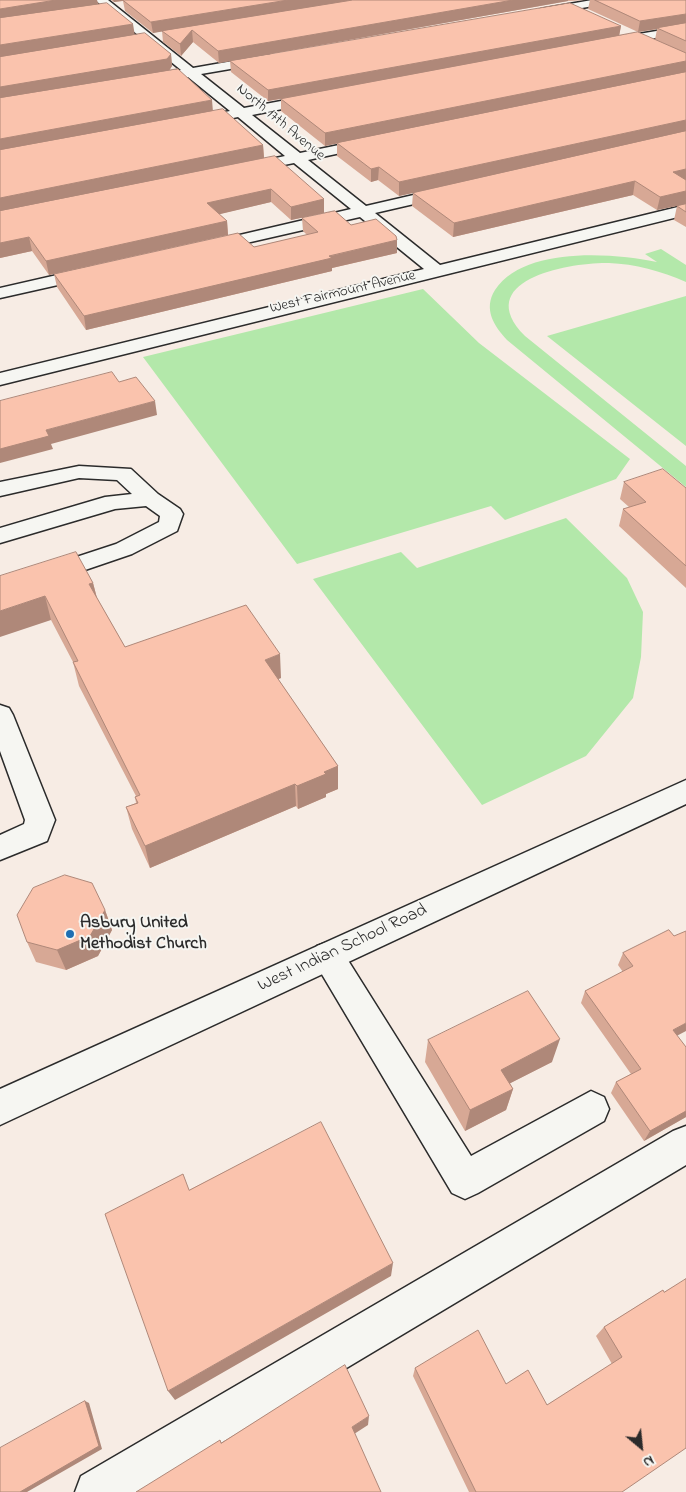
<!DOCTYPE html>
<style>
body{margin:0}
#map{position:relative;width:686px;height:1492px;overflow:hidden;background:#f7ece4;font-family:"Indie Flower",sans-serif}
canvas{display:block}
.north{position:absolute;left:616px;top:1422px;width:50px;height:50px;-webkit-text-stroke:4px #f6f6f2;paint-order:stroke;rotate:152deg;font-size:14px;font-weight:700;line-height:20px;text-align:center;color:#2b2b2b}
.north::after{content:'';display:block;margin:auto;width:18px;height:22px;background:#2b2b2b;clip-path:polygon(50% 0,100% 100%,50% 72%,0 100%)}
</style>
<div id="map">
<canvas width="686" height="1492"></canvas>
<div class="north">N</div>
</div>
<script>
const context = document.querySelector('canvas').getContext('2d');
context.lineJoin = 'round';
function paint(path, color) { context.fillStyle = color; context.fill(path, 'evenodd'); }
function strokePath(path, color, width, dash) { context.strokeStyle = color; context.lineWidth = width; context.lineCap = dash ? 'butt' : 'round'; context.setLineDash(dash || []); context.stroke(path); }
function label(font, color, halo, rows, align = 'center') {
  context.font = font + ' "Indie Flower",sans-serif'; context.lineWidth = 4; context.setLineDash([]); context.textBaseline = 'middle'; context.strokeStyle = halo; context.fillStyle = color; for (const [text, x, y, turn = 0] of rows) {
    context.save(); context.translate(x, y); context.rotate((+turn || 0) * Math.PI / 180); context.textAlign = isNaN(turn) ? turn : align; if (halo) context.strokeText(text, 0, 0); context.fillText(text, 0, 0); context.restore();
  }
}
const green = new Path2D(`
 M661,249l25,16v17c-25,-11 -51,-18 -77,-19 -39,-1 -139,17 -84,73l161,130v21l-179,-147c-13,-14 -24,-31 -12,-50 29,-44 118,-37 162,-28l-12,-8z
 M423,289l56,54 151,116 -14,20 -111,41 -14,-14 -194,58 -154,-207z
 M686,296v150l-139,-110z
 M566,518l61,60 16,34 -2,45 -8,41 -47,58 -104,49 -169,-226 88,-27 16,16z`);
const minor = new Path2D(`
 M95,0h13l85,68 74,-13 4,1 2,3 -2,3 -70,12 43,34 74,-14 5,1 2,3 -2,3 -71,14 48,38 73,-15 5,1 2,3 -2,3 -70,15 58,46 82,-19 5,2 3,3 -3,3 -78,18 65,52 246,-60v10l-686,170v-12l424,-104 -64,-52 -153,35 -6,-2 -2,-3 2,-3 150,-35 -57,-46 -50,10 -5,-1 -2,-3 2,-3 46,-10 -47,-39 -44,9 -5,-1 -2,-3 2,-3 41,-8 -42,-34 -41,7 -5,-1 -1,-3 1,-3 39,-7z
 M592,0h25l-6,3 -70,12 -6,-3 6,-3z
 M686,26v6l-77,15 -6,-4 6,-4z
 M92,267l6,1 3,4 -3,4 -98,22v-10z
 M79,466l52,3 27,25 22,15 3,5 -6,17 -45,23 -132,45v-17l116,-38 43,-22 1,-6 -14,-10 -31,3 -115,34v-15l105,-31 27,-3 -15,-14 -38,-2 -79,18v-14z
 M0,705l9,3 4,7 42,105 -8,21 -47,19v-25l24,-11 1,-4 -25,-69z
 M328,942l11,4 132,210 120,-65 13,6 5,12 -5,12 -126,72 -13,6 -13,-6 -135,-227 -5,-10 5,-10z
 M686,1126v39l-547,327h-64l6,-16 592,-345z`);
const major = new Path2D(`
 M686,780v24l-686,321v-36z`);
const wall = new Path2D(`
 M0,0h97l1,4 37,31 36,19 1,12 -3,4 44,41 50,34 1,13 60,41v14l-33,7 -20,-18 -52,12 8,7 1,14 -179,40 -17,-24 -32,7z
 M111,0h475l-18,1 -349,62 -26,-21 -12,14 -18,-14 -1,-11 -9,2 -28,-22 -2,-10 -9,1z
 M590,0h96v204l-29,6 -24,-15 -180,42 -41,-31 1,-13 61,-14 -75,17 -21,-16 -7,2 -34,-26v-13l-12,3 -44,-35v-12l-13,2 -37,-29 -1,-11 391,-35 -2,10 36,4 2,-11 -19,3 -50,-23z
 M686,204v23l-12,-7 3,-14z
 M302,218l49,7 46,15v13l-65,15v3l-246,59 -29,-43 -3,-13 200,-27 53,-12 -4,-4z
 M624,482l62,6v100l-67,-62 4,-17 6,-2 -9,-8z
 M0,576l93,7 4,15 28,49 156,31 -3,1 60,87v23l-12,5v3l-28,12 -2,-3 -146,62 -18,-39 -6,-22 10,-4 -1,-6 1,-1 -57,-110 -6,-24 -22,-42z
 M105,910l7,20 -14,26 -32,14 -30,-8 -9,-20z
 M669,930l8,106 9,11v70l-42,24 -33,-48 5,-11 15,-8 -50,-71 4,-12 38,-19 -5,-7 5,-12z
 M428,1040l124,22 -42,21 3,6 -7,21 -41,21 -40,-69z
 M663,1290l-41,202h-153l-56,-116 2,-8 91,16 41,21 65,-41 -16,-28 8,-9z`);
const shadedWall = new Path2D(`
 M56,0h41l1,5 -98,15v-11z
 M113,0h16l-15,2z
 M288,0h69l-204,33 -2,-11z
 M513,0h55v1l-349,62 -1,-12z
 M686,14v11l-29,3v1l-19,3 2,-11z
 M133,24l2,12 -135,21v-12z
 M621,26l-2,10 -351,65v-11z
 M192,30l1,12 -12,14 -1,-12z
 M171,54l1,12 -3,5 -169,29v-13z
 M686,61v12l-361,73v-13z
 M212,100l1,12 -213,40v-13z
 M686,120v12l-287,64v-14z
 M263,145l1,13 -264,54v-14z
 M379,167l-1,13 -7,2v-13z
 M686,169v13l-13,-10z
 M635,181l-2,14 -180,42 1,-14z
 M271,189v13l-63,15 -1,-14z
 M686,191v13l-29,6 3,-13z
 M324,199v14l-33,7v-13z
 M227,221l1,14 -179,40 -3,-14z
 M29,237l3,14 -32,7v-15z
 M397,240v13l-65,15v3l-246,59 -2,-14z
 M155,401l2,14 -106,29 2,5 -53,14v-14l46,-19z
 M93,583l6,23 -10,-22z
 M45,596l6,24 -51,17v-26z
 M280,654l1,24 -14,5 -2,-23z
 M338,766v23l-12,5v3l-28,12 -1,-23 27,-14z
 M295,784l1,22 -146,62 -5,-22z
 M105,910l7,20 -14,26 -32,14 -9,-20z
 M686,1023v8l-19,10 6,-11z
 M560,1039l-8,23 -57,29 6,-21z
 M513,1089l-7,21 -41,21 5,-21z
 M686,1111v6l-42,24 6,-10z
 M393,1263l-2,13 -216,124 -7,-9z
 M85,1401l4,2 13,46 -75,43h-7z
 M369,1416l-1,9 -17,11 1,-9z`);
const building = new Path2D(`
 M0,0h56l-56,9z
 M123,0h165l-137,22z
 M353,0h160l-295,51 -26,-21 -12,14 -18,-13z
 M595,0h91v14l-46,7z
 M107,3l26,21 -133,21v-27z
 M570,3l51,23 -353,64 -38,-29z
 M686,23v18l-29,-13z
 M638,32l48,21v8l-361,72 -44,-34z
 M145,33l26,21 -4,5 -167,28v-30z
 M178,69l34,31 -212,39v-41z
 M686,72v48l-287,62 -20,-15 -8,2 -34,-26z
 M223,109l40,36 -263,53v-48z
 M686,131v38l-13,3 13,8v11l-26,6 -25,-16 -181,42 -41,-30z
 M275,156l49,43 -33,8 -20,-18 -64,14 20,18 -181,40 -17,-24 -29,6v-32z
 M686,204v8l-9,-6z
 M335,211l16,14 25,-6 20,17 1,4 -68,16 3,2 -248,58 -30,-42 184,-41 16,14 64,-15 -16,-14z
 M112,372l7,10 17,-5 19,24 -109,29 3,6 -49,13v-48z
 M663,469l23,19v78l-63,-57 23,-7 -22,-20z
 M76,552l17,31 -4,1 36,63 121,-42 34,49 -15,6 73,106 -14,6 2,2 -29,12 -2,-2 -150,62 -19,-39 12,-4 -3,-6 5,-2 -67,-133 5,-1 -33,-65 -45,15v-35z
 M65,875l27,8 13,27 -15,26 -33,14 -30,-8 -10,-27 16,-27z
 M669,930l5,6 12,-5v92l-13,7 13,17v64l-36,20 -34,-49 25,-13 -56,-78 48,-25 -10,-13z
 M528,991l32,48 -59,31 12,19 -43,21 -42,-70z
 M321,1122l72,141 -225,128 -63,-177 78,-40 6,16z
 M686,1279v169l-64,44h-146l-61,-124 63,-38 28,54 22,-14 19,35 75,-48 -18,-30 59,-37 1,2z
 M345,1365l24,51 -17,11 29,65h-245l84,-52 1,3z
 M85,1401l14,45 -79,46h-20v-44z`);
const markers = [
 [70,934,5,"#1f6fb2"]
];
const farStreetnames = [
 ["North 17th Avenue",280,123,40],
 ["West Fairmount Avenue",343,293,-13]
];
const poiNames = [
 ["Asbury United",80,924],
 ["Methodist Church",80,945]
];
const streetNames = [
 ["West Indian School Road",343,949,-25]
];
paint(green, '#b3e8aa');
strokePath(minor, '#2b2b2b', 3);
strokePath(major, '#2b2b2b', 3);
paint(minor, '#f6f6f2');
paint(major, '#f6f6f2');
paint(wall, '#d7a895');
paint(shadedWall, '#af8879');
paint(building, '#fac3ad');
strokePath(building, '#af8879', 1);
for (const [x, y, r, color] of markers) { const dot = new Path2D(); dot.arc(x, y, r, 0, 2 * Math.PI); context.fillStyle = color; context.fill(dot); strokePath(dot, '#f6f6f2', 2); }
label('15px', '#2b2b2b', '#f6f6f2', farStreetnames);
label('bold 18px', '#2b2b2b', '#f6f6f2', poiNames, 'left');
label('18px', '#2b2b2b', '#f6f6f2', streetNames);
</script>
